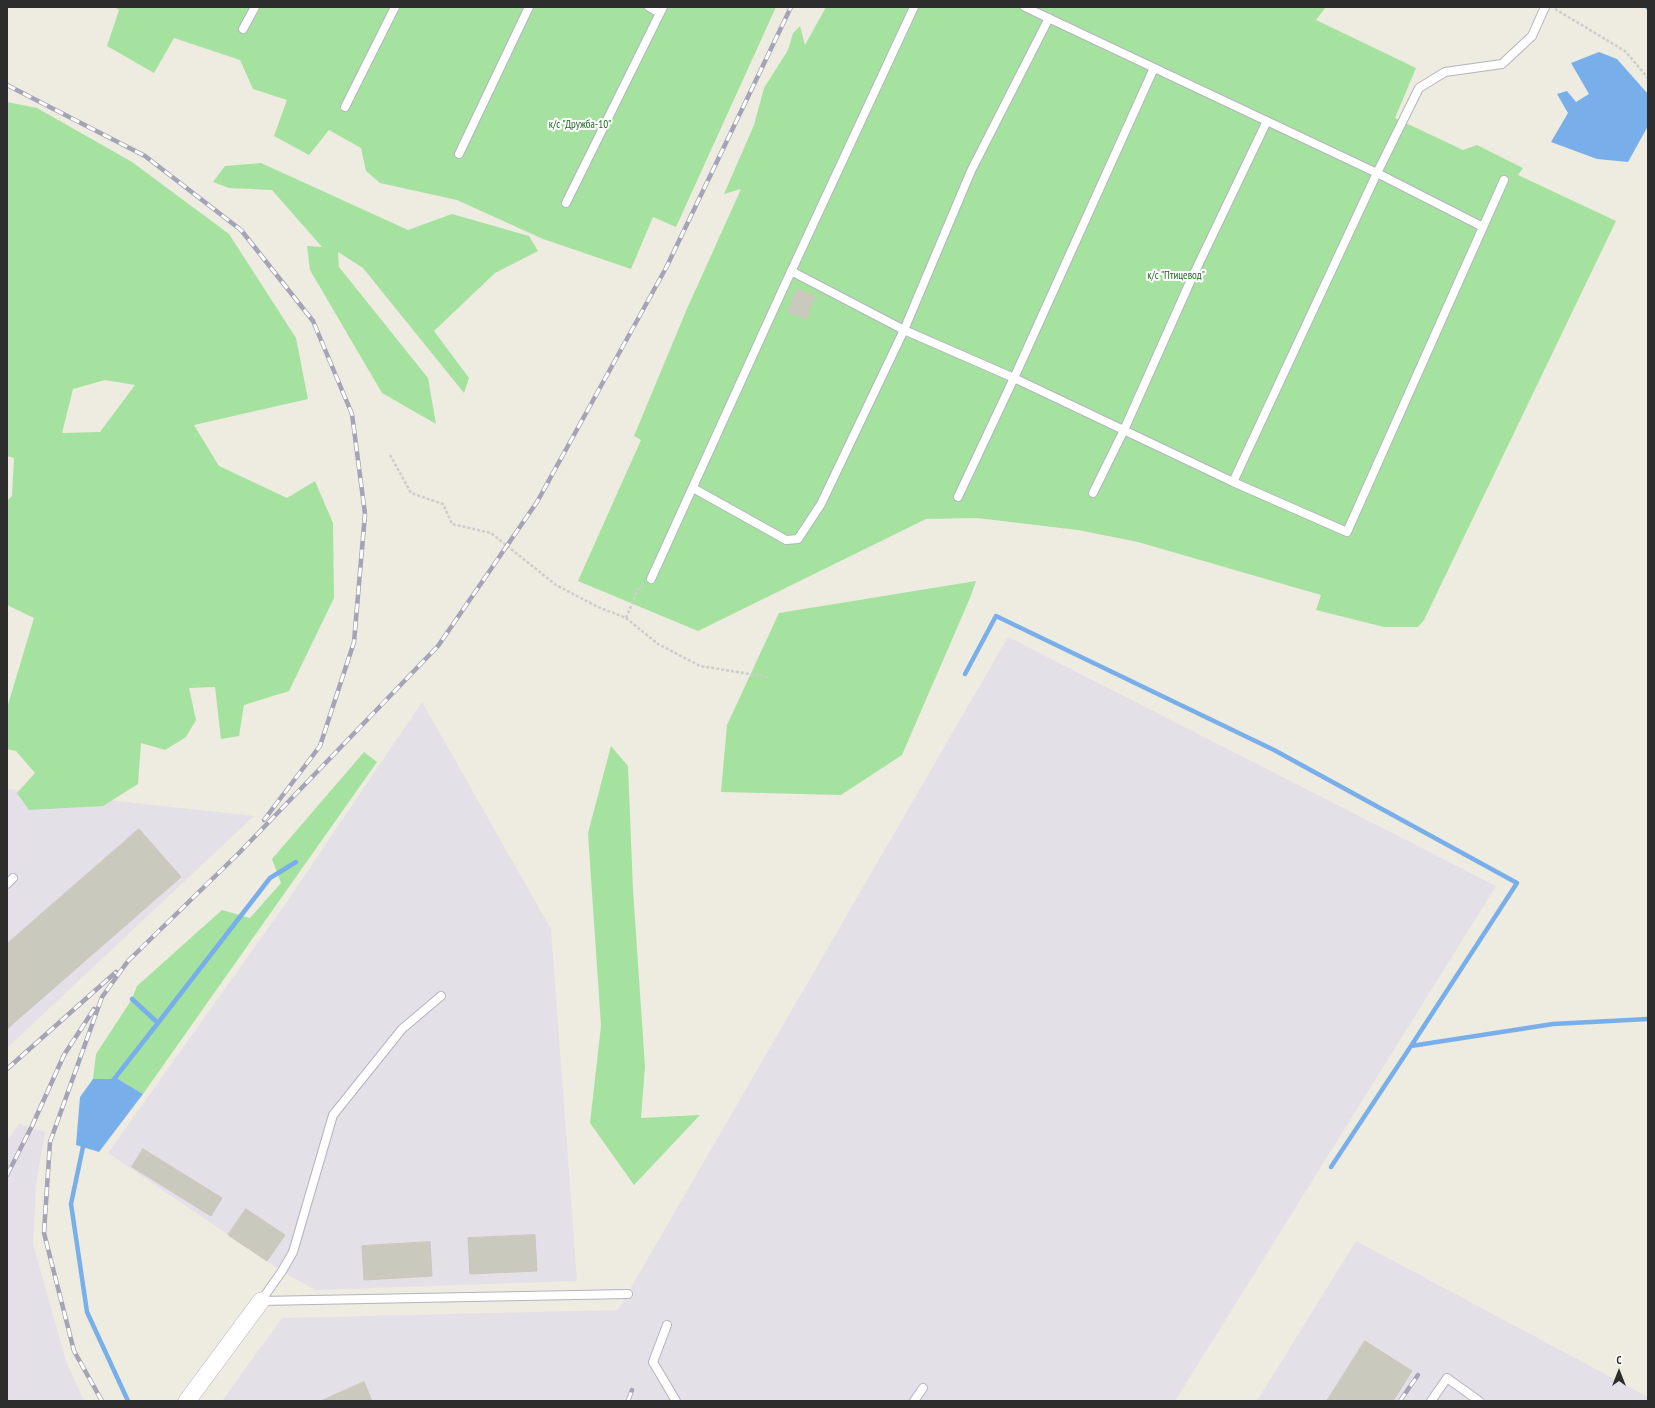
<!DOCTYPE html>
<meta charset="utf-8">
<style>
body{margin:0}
#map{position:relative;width:1655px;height:1408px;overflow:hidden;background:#eeebe0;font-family:"PT Sans Narrow",sans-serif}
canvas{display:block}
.frame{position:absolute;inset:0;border:8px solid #2d2d2d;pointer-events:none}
.north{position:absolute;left:1599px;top:1352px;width:40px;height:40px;-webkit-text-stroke:3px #fff;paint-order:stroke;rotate:0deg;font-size:11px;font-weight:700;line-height:16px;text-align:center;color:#2d2d2d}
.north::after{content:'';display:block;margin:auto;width:14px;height:18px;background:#2d2d2d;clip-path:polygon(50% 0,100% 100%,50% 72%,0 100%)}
</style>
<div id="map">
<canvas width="1655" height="1408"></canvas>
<div class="frame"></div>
<div class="north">С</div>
</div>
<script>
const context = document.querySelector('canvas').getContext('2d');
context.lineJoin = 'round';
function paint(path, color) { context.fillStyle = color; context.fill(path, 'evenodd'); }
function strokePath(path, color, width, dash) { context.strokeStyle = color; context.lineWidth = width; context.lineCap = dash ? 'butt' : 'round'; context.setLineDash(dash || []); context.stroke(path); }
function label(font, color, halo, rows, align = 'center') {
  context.font = font + ' "PT Sans Narrow",sans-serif'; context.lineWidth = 4; context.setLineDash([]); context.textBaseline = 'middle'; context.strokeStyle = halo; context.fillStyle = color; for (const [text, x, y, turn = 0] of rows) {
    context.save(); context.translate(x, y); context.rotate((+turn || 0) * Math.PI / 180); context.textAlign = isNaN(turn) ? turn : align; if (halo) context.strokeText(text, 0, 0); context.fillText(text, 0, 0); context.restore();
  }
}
const industrial = new Path2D(`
 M1008,637l488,249 -321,515h-953l60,-83 336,-8z
 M422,702l129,227 26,352 -262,9 -33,-19 -174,-118 178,-250z
 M7,789l247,27 -247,232z
 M19,1124l26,8 -9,52 -3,60 33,117 18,40h-77v-261z
 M1356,1241l292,156v4h-391z`);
const green = new Path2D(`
 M115,7h661l-100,220 -23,-10 -22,52 -88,-30 -86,-39 -77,-17 -14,-12 -5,-23 -32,-18 -20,25 -35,-19 13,-36 -34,-11 -13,-29 -66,-22 -20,35 -47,-27 12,-36z
 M826,7h500l-10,13 100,48 -21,50 68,32 14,-5 46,23 -5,7 98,46 -192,399 -6,7h-34l-68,-17 5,-15 -183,-53 -60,-12 -101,-12 -51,1 -228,112 -120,-50 63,-141 -7,-4 52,-125 55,-122 -17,5 30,-69 10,-37 24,-38 5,-17 7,-7 5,19z
 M7,102l30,6 95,54 97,72 67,104 12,61 -114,26 25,41 68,32 28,-17 18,42 1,75 -45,93 -45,14 -5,31 -18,3 -6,-52 -26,1 7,32 -10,17 -21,13 -24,-7 -3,41 -35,22 -74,4 -12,-17 18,-20 -19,-22 -9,-2v-41l27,-90 -27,-13v-104l5,-5 2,-38 -7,-2zM105,380l30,5 -35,47 -38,1 11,-44z
 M261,163l147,67 44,-16 77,22 9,15 -43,22 -61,58 35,47 -5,15 -101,-125 -25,-16 1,15 89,111 8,46 -54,-31 -72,-123 -3,-24 15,1 -50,-57 -43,-2 -16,-6 12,-16z
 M976,581l-6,17 -68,157 -61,40 -120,-3 6,-67 52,-112z
 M611,746l17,20 5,124 12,177 -4,51 59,-3 -66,70 -44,-62 11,-97 -13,-193z
 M364,752l13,10 -234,332 -25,-15h-25l3,-25 36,-55 5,-13 85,-76 28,8 31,-35 -9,-24z`);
const water = new Path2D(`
 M1599,52l18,7 31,35v32l-20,36 -31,-3 -46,-17 17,-29 -11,-19 10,-3 9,11 13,-8 -18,-31z
 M93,1079h25l25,15 -44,58 -23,-7 4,-48z`);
const stream = new Path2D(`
 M1647,7l1,1
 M965,674l31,-58 278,134 243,133 -106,163
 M132,999l26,24 112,-145 26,-16
 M111,1083l47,-60
 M84,1142l-13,62 16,108 41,89
 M1331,1167l80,-121 142,-22 95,-5`);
const building = new Path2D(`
 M797,289l18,7 -9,23 -18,-7z
 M139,829l42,48 -174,152v-85z
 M143,1149l79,49 -11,18 -79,-49z
 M246,1209l39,26 -18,26 -39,-26z
 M535,1235l2,36 -67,3 -2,-36z
 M430,1242l2,34 -68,4 -2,-34z
 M1365,1341l47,30 -19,30h-66z
 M364,1382l8,19h-51z`);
const path = new Path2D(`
 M1555,9l70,42 23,27
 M390,455l21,38 32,11 9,20 39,9 65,52 42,22 28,11 12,-29 5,-3
 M626,618l32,26 42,22 68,11`);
const lane = new Path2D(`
 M649,7l11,6
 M1025,7l352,166 106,54
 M243,29l12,-22
 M345,107l50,-100
 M459,154l70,-147
 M566,203l97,-196
 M791,271l113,59 110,48 219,104 114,50 157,-352
 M1233,482l144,-309 42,-85 26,-16 57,-8 30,-28 13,-29
 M693,488l93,52 12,-1 23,-35 83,-174 67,-159 78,-153
 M1093,493l31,-63 66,-148 77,-161
 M958,497l56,-119 140,-310
 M651,579l131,-288 132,-284
 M7,884l6,-6
 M261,1301l367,-7
 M261,1301l21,-30 11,-19 40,-137 69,-86 39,-33
 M667,1325l-14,37 23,39
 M914,1401l9,-13
 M1431,1401l16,-23 32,23`);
const street = new Path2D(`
 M187,1401l74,-100`);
const rail = new Path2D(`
 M7,85l138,71 96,74 72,91 39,93 13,100 -11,128 -34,104 -56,74
 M7,1069l109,-97
 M7,1175l25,-49 32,-71 30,-46
 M102,1401l-28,-50 -30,-118 6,-91 52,-145 26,-36 112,-109 198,-206 99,-144 129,-234 125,-261
 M628,1401l4,-11
 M1400,1401l18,-26`);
const parkNames = [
 ["к/с \"Дружба-10\"",580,125],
 ["к/с \"Птицевод\"",1176,276]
];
paint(industrial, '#e4e0e7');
paint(green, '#a5e29f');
paint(water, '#78afeb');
strokePath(stream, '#78afeb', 4.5);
paint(building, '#cac9be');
strokePath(building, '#cac8ba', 1);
strokePath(lane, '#b4b3c0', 10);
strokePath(street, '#b4b3c0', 18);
strokePath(path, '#cdcdcd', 2.5, [3, 2]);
strokePath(lane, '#fff', 8);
strokePath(street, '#fff', 17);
strokePath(rail, '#a5a3b6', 4.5);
strokePath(rail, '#fff', 3, [9]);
label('11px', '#1e6922', '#fff', parkNames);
</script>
